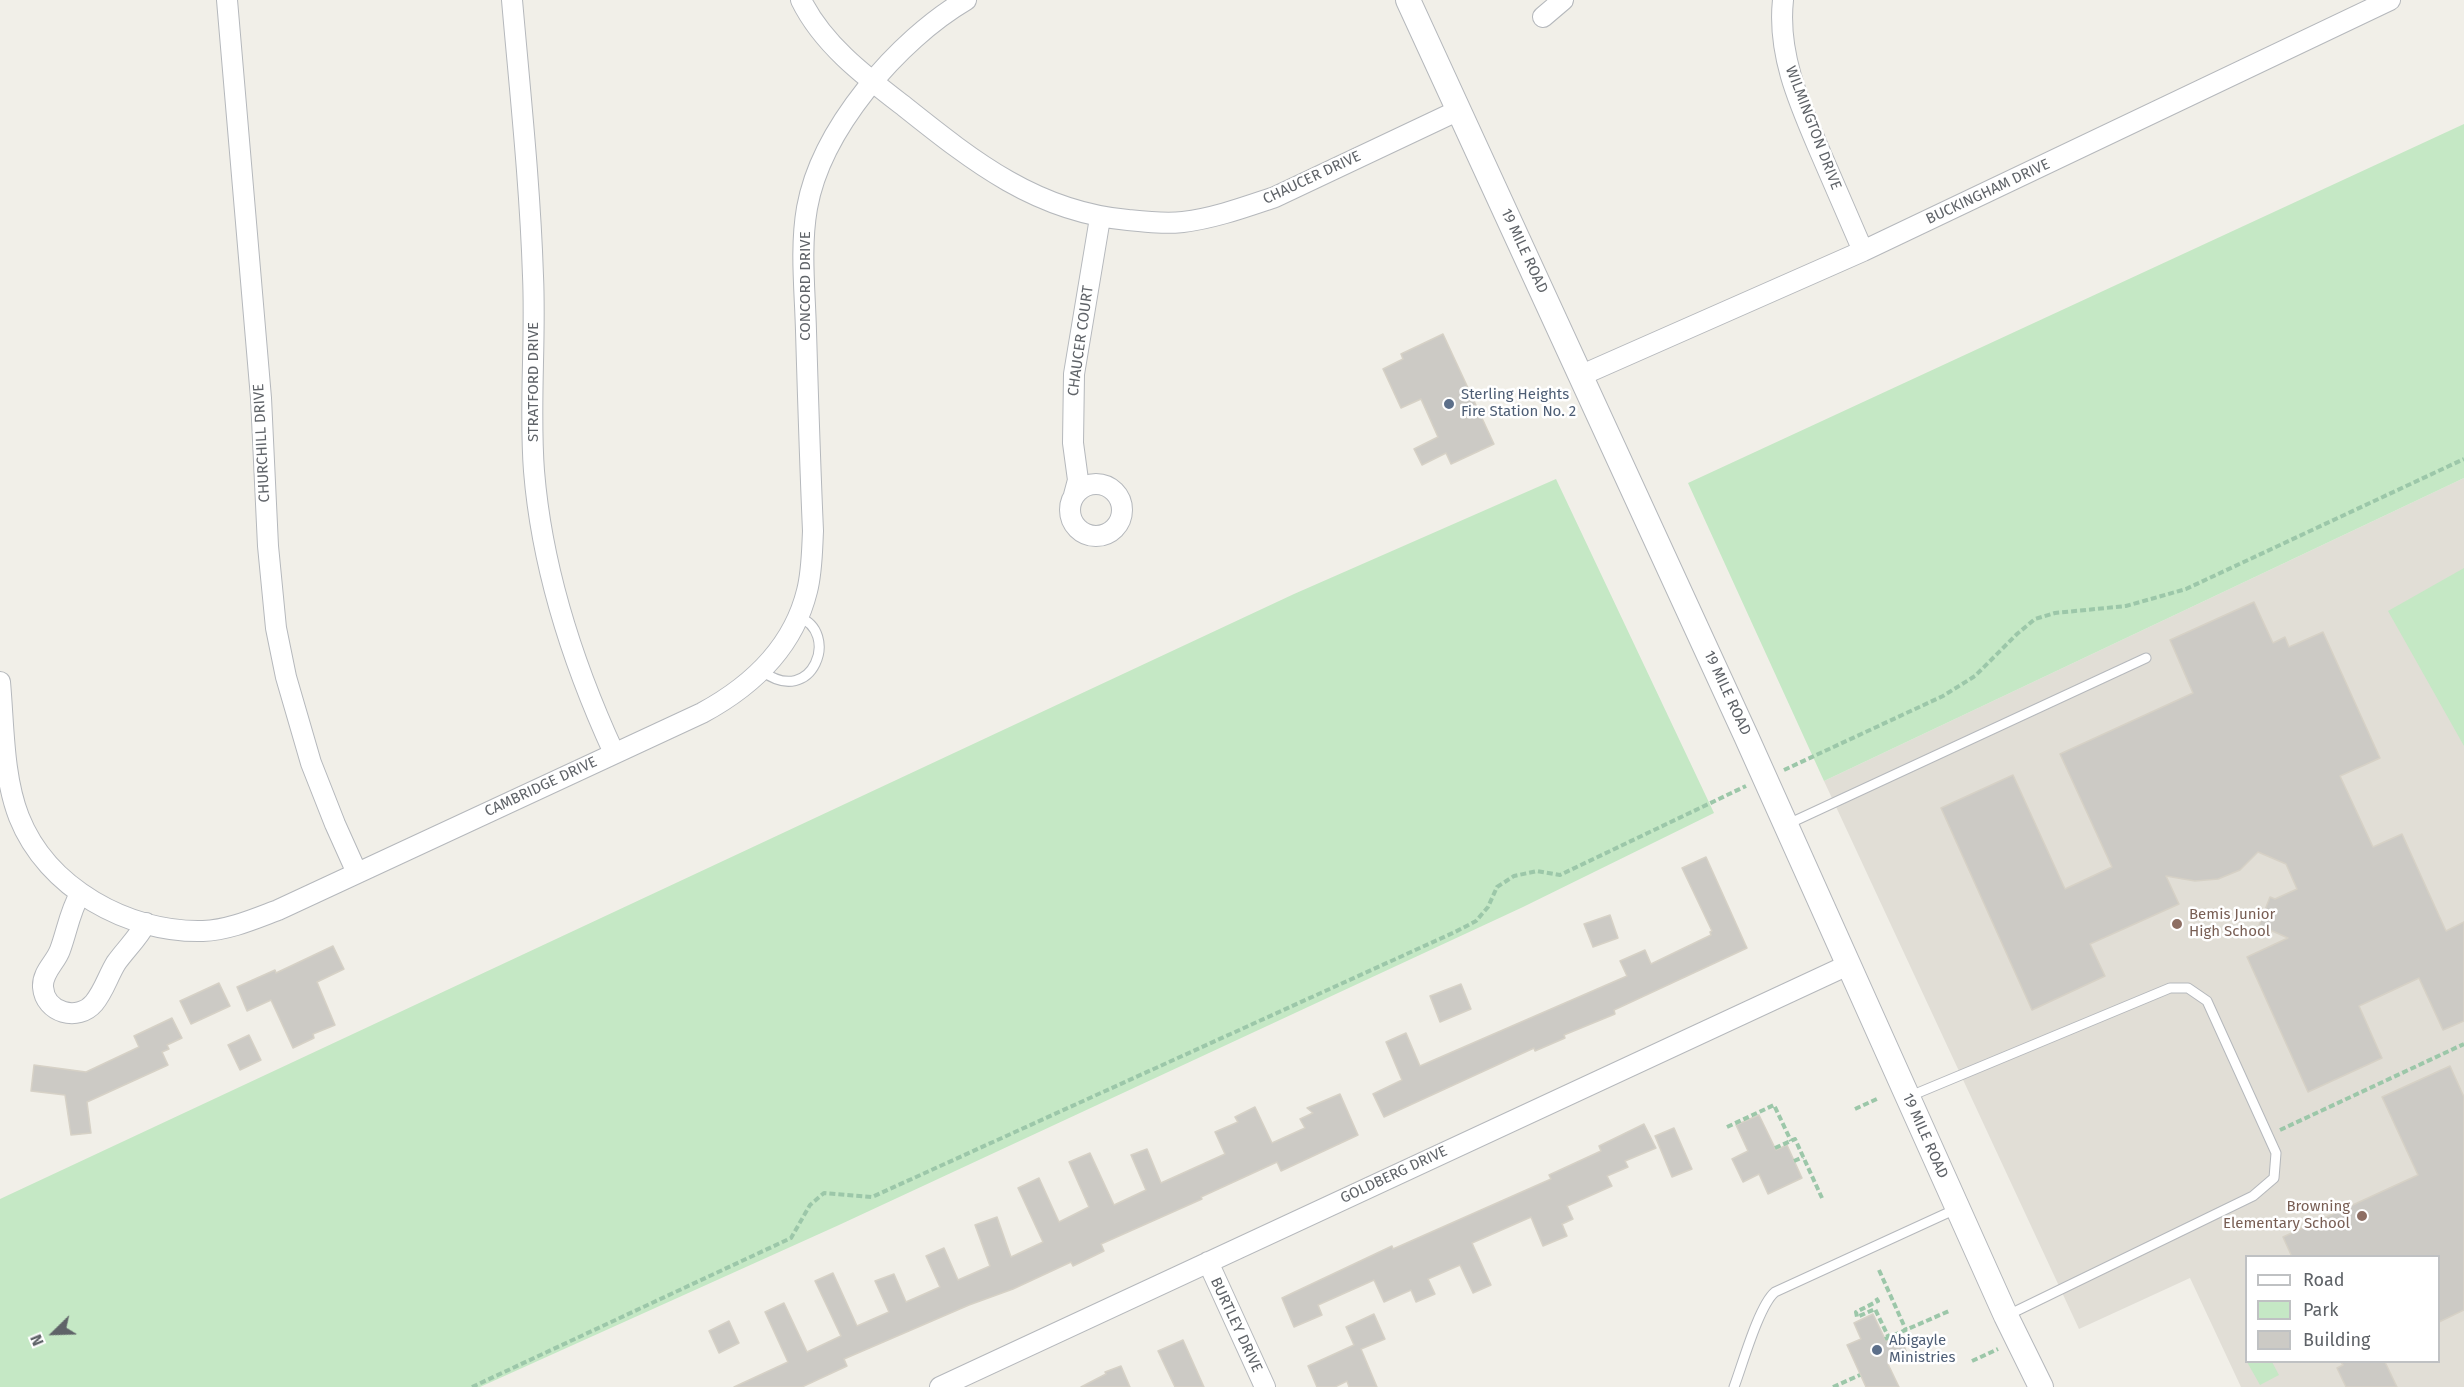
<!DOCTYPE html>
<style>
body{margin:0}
#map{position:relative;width:2464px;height:1387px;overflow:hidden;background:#f1efe8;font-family:"Fira Sans",sans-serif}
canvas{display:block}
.legend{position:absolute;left:2245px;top:1255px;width:195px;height:108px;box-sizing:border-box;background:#fff;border:2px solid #bfc1c3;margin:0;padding:8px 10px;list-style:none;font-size:18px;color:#5f6368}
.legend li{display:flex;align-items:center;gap:12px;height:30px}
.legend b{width:30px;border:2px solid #bfc1c3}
.north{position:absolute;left:24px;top:1303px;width:60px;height:60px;-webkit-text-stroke:4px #fff;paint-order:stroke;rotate:247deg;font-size:16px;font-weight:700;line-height:24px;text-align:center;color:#5f6368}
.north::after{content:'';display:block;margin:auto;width:21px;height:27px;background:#5f6368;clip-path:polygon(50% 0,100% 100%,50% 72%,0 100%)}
</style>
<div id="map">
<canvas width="2464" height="1387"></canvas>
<ul class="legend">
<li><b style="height:8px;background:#fff"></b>Road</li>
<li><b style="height:16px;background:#c5e8c5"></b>Park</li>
<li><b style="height:16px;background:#cccac5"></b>Building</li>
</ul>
<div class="north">N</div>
</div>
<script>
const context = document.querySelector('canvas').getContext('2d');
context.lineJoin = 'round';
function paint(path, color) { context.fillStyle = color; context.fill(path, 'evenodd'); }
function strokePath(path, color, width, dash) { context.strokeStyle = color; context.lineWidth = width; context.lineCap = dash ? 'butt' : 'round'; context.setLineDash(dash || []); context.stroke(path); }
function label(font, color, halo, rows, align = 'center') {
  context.font = font + ' "Fira Sans",sans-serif'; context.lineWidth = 5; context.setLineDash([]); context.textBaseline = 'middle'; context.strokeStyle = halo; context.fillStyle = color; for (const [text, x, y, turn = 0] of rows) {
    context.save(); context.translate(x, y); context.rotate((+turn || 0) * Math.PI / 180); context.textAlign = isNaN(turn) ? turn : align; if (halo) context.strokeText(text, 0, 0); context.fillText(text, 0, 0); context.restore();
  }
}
const education = new Path2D(`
 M2464,478v909h-223l-51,-109 -111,51 -255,-548zM2246,1256h192v106h-192z`);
const green = new Path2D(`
 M2464,124v354l-640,303 -136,-298z
 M1556,479l158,334 -191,94 -684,318 -359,162h-480v-188l1294,-605z
 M2464,568v178l-76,-135z
 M2247,1362h25l7,13 -19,10z`);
const building = new Path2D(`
 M1443,334l51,110 -43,20 -5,-11 -24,12 -8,-16 24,-12 -17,-38 -20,9 -18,-39 20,-10 -2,-5z
 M2254,602l19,41 12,-6 4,10 34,-15 57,126 -40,18 33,71 29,-13 44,97 18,-9v99l-21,9 -24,-52 -60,28 23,52 -74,34 -61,-135 41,-19 -29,-13 11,-28 5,2 22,-10 -11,-25 -28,-12 -18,18 -22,9 -23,2 -29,-5 13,28 -89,40 15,32 -73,34 -91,-202 72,-33 52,114 47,-22 -52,-113 133,-61 -23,-53z
 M1706,857l41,91 -133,62 1,4 -51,21 1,3 -30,13 -1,-3 -150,69 -11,-23 29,-14 -16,-38 20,-9 14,33 207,-90 -7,-15 25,-11 6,14 60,-29 -1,-3 2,-1 -30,-63z
 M1610,915l8,23 -25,9 -9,-23z
 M333,946l11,23 -27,13 18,43 -22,9 1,4 -21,10 -22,-48 -24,11 -10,-24 38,-17 1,3z
 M219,983l11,23 -39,18 -11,-23z
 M1461,984l10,25 -31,13 -10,-26z
 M172,1018l10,20 -15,7 2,4 -7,3 6,13 -81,37 4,31 -20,2 -6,-40 -34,-4 3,-26 52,7 53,-25 -5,-11z
 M249,1035l12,25 -21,10 -12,-25z
 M2450,1066l14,31v213l-25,12v-65h-147l-9,-20 135,-62 -36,-78z
 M1340,1094l18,41 -77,36 -4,-9 -76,35 1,2 -101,45 3,7 -31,15 -2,-4 -58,27 -44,16 -125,54 3,7 -45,21h-68l54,-25 -23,-50 19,-9 23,49 34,-16 -26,-55 18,-8 24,53 32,-14 -14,-31 19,-7 12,28 34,-15 -14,-31 18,-8 14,32 32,-14 -15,-41 22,-8 14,40 32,-15 -25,-54 21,-10 20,44 30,-15 -20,-45 21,-9 24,52 32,-15 -15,-35 16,-6 14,34 64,-29 -10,-22 23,-10 -3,-5 20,-10 17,36 33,-15 -5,-9 13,-6 -6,-5z
 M1759,1115l17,35 11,-5 15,33 -34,16 -9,-20 -16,8 -11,-23 16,-8 -12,-26z
 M1644,1124l12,24 -31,13 3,6 -21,9 5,10 -45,20 6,13 -11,5 5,12 -24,10 -12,-29 -59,26 19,42 -18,8 -13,-28 -32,14 7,15 -19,8 -5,-12 -27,12 -10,-22 -56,25 4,10 -28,12 -12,-29 110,-52 1,3 158,-70 -2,-4 52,-24 -2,-5z
 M1674,1128l18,41 -20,8 -17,-41z
 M1374,1314l11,25 -24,10 16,38h-28l-2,-6 -12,6h-18l-9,-21 46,-21 -8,-18z
 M1873,1314l13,27 13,-6 9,20 -20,9 11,23h-33l-19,-42 14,-6 -7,-16z
 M729,1321l10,22 -20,10 -10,-22z
 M1183,1340l21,47h-29l-17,-36z
 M2341,1362h44l12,25h-51l-9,-19 6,-3z
 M1121,1366l9,21h-49l25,-13 -1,-2z`);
const path = new Path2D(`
 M1784,770l159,-74 32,-20 42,-42 18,-15 20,-6 71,-7 60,-17 278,-130
 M1855,1109l24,-11
 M1727,1127l47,-22 17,36
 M2280,1130l184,-86
 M1775,1148l20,-9 27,59
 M1794,1161l9,-4
 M1879,1270l27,60
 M1876,1298l2,3 -22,11 1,5 18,-8 14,29
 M1885,1339l64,-28
 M1972,1361l26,-12
 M472,1387l319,-149 19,-33 14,-12 48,4 583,-265 21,-11 12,-14 9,-20 17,-11 23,-5 23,4 186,-89
 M1833,1387l27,-12`);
const service = new Path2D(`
 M762,671c51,38 79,-40 36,-54
 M1788,824l358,-166
 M1908,1097l262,-109h18l19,13 69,152 -2,25 -21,18 -245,119
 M1734,1387c8,-21 25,-82 41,-95l181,-83`);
const minor = new Path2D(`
 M227,0l34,398 7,148 8,82 10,49 25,86 24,61 22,49
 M512,0c8,92 18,184 21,276 3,65 -4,130 1,195 8,98 39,193 80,282
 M801,0c22,45 65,77 104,107 69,55 132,105 223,113 19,2 36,4 55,2 32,-4 62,-15 92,-25l184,-87
 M1783,0c-6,55 17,105 38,154 14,32 28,65 42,97
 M1543,17l20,-17
 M1582,375l281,-124 527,-251
 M1070 510a26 26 0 1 1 52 0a26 26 0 1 1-52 0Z
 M1074,495l4,-15 -5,-37 1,-69 26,-156
 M0,682c4,44 3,94 19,135 28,71 109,116 184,114 26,-1 51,-12 75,-21l424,-197c50,-27 91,-65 105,-122 5,-19 5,-40 6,-60 -3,-67 -5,-133 -7,-200 -1,-40 -6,-83 1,-123 14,-79 91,-168 159,-208
 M80,894c-10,17 -13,37 -20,56 -4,12 -18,22 -17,37 2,26 35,35 51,16 10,-12 14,-27 22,-40 10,-14 22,-25 30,-40
 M1208,1262l57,125
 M940,1387l908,-422`);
const tertiary = new Path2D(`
 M1408,0l338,736 260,580 35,71`);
const markers = [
 [1449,404,6,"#5c6f8a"],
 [2177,924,6,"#8d6e63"],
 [2362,1216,6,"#8d6e63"],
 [1877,1350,6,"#5c6f8a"]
];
const streetNames = [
 ["WILMINGTON DRIVE",1813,128,69],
 ["CHAUCER DRIVE",1312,178,-25],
 ["BUCKINGHAM DRIVE",1988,192,-25],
 ["19 MILE ROAD",1524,251,65],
 ["CONCORD DRIVE",806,286,-90],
 ["CHAUCER COURT",1081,341,-82],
 ["STRATFORD DRIVE",534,382,-90],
 ["CHURCHILL DRIVE",262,443,-93],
 ["19 MILE ROAD",1727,693,65],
 ["CAMBRIDGE DRIVE",541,787,-25],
 ["19 MILE ROAD",1925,1136,66],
 ["GOLDBERG DRIVE",1394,1175,-25],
 ["BURTLEY DRIVE",1236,1325,65]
];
const serviceNames = [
 ["Sterling Heights",1461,395],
 ["Fire Station No. 2",1461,412],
 ["Abigayle",1889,1341],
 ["Ministries",1889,1358]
];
const educationNames = [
 ["Bemis Junior",2189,915],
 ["High School",2189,932],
 ["Browning",2350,1207,"right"],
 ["Elementary School",2350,1224,"right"]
];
paint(education, '#e1ded6');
paint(green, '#c5e8c5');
paint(building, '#cccac5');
strokePath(building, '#d6d1c6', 1.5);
strokePath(service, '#b5b8bc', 11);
strokePath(minor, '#b5b8bc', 22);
strokePath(tertiary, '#b5b8bc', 26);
strokePath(path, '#9cc7a9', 4, [6, 3]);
strokePath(service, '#fff', 9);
strokePath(minor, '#fff', 20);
strokePath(tertiary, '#fff', 24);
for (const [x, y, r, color] of markers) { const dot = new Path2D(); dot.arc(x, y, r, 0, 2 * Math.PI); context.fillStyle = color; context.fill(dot); strokePath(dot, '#fff', 2); }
label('15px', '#5f6368', '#fff', streetNames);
label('15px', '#4e5e75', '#fff', serviceNames, 'left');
label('15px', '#785e54', '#fff', educationNames, 'left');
</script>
